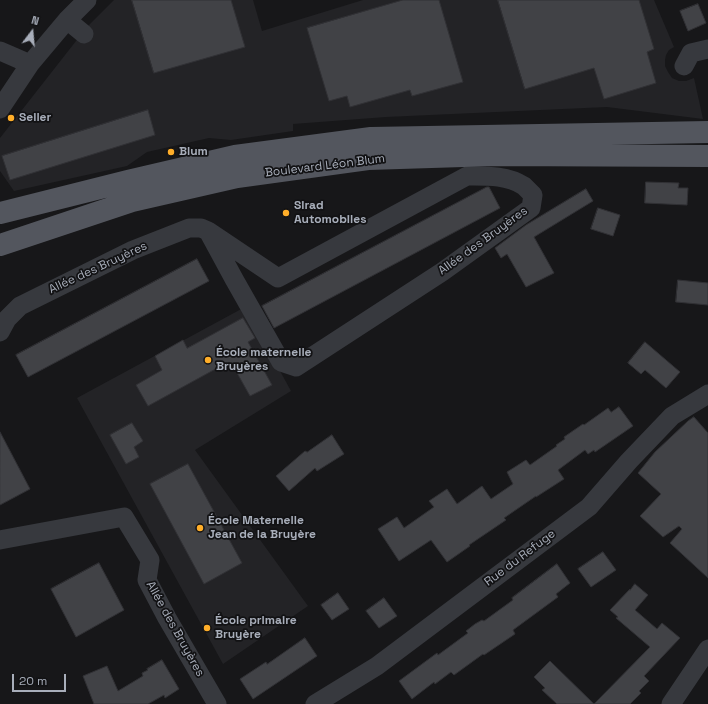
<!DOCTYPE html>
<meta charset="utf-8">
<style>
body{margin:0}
#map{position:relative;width:708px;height:704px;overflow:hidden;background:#171719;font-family:"Space Grotesk",sans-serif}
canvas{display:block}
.north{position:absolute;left:12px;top:12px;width:40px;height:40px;-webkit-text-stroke:3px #121214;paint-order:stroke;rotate:16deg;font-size:11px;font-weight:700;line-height:16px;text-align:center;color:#a8aeba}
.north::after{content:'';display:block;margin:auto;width:14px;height:18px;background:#a8aeba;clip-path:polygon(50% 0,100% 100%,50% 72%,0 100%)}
.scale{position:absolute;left:12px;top:674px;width:54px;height:18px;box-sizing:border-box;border:2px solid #a8aeba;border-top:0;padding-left:5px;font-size:12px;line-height:14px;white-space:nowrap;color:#a8aeba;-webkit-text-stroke:3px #121214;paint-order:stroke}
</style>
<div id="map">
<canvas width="708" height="704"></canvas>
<div class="north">N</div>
<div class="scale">20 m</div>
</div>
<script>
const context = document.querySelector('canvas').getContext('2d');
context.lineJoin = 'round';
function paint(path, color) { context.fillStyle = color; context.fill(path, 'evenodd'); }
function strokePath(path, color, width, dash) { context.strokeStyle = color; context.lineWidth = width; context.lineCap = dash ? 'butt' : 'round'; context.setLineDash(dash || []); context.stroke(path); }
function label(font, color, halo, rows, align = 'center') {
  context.font = font + ' "Space Grotesk",sans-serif'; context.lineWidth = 3.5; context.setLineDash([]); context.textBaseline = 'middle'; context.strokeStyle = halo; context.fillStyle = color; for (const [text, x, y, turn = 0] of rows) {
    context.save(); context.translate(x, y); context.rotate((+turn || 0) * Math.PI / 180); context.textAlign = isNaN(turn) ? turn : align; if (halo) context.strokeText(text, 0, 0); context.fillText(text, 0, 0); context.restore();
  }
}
const built = new Path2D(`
 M114,0h139l9,31 101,-31h291l20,47 -5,3 -3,5 -1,5v6l3,6 4,6 7,3h7l8,-3 9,41 -96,-12 -221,10 -93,7v7l-62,9 -22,-2 -62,14 -20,14 -113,25 -14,-20v-33l87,-111z
 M245,307l46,84 -96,59 113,156 -85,58 -146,-266z`);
const building = new Path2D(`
 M132,0h99l14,47 -91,26z
 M403,0h36l24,82 -51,14 -2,-6 -60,17 -3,-11 -18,5 -22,-73z
 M498,0h141l15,49 -7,3 9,31 -52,16 -10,-31 -69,21z
 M698,4l8,19 -18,8 -8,-20z
 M148,110l7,25 -145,45 -8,-24z
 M646,182l33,1 -1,5h10l-1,17 -42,-2z
 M487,187h2l11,21 -226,120 -12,-22z
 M586,189l7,12 -59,36 20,36 -28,14 -19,-33 -6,4 -6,-10 31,-23z
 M598,208l22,7 -7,21 -22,-7z
 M197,259l12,22 -181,96 -12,-22z
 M678,280l30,3v22l-32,-3z
 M243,318l12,20 -7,4 24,43 -22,11 -18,-32 -9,5 -2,-3 -73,40 -12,-21 26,-15 -7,-14 28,-16 4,8z
 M645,342l35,30 -14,16 -21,-18 -4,4 -13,-11z
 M619,407l14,19 -38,26 -1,-2 -6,4 -3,-4 -27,20 6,9 -28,18v-1l-32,22 2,2 -37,25 1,1 -23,16 -16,-22 -32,21 -21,-32 19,-12 7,11 30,-21 -5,-6 18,-12 10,15 25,-18 9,13 22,-15 -6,-12 19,-12 4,5 27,-19 -1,-1 9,-6 -1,-2 19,-13 1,1 24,-17 3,4z
 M694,417l14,16v145l-38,-35 12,-14 -3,-3 -16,11 -23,-21 21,-22 -23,-21 17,-21 33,-31z
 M132,423l11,18 -9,6 5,10 -13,7 -16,-29z
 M0,432l30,57 -30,16z
 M332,435l12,19 -27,17 -2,-3 -26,23 -13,-15 29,-25 2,1z
 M188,464l54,99 -38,21 -54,-100z
 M603,552l13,18 -25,17 -13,-18z
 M99,563l25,47 -48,27 -25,-48z
 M557,564l13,19 -14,11 2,3 -45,33 2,4 -31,21 -1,-1 -29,21 -3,-3 -16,12 -1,-2 -22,17 -13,-18 38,-28 1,2 30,-22 -2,-2 9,-7 7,-4 2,1 29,-21 -1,-2z
 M635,584l13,11 -13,15 22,19 5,-6 18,15 -36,38 5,5 -10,10 2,2 -11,11h-73l-15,-14 3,-2 -11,-11 16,-16 44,43 56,-57 -34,-29 2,-1 -8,-7 20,-21v1z
 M338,593l11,16 -17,11 -11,-15z
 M384,598l13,18 -18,12 -13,-17z
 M305,638l12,18 -64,43 -13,-20 26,-17 1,2z
 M162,660l17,29 -14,9 -1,-3 -16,9h-54l-11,-28 24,-10 11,25 25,-15 -1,-3 6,-3 -1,-1z`);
const minor = new Path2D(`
 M67,20l17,14
 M0,51l30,13
 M684,66l7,-13 17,-4
 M0,109l30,-45 37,-44 20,-20
 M0,332l7,-13 13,-13 113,-56 56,-22h12l7,3 26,48 47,83 15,5 146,-95 89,-64 2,-13c-3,-3 -6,-6 -9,-9 -17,-11 -38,-10 -57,-10l-189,102 -70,-47
 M0,540l124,-23 26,43 -3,20 20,38 50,86
 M315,704l62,-38 212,-159 40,-46 43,-45 36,-22
 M671,704l37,-55`);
const major = new Path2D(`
 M0,213l128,-32 107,-25 136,-18 337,-6
 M0,245l132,-44 105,-24 131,-18 127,-4 213,1`);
const markers = [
 [11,118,4,"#ffae29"],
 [171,152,4,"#ffae29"],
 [286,213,4,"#ffae29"],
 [208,360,4,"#ffae29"],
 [200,528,4,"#ffae29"],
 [207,628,4,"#ffae29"]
];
const poiNames = [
 ["Seiler",19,118],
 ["Blum",179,152],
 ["Sirad",294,206],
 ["Automobiles",294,220],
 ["École maternelle",216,353],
 ["Bruyères",216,367],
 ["École Maternelle",208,521],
 ["Jean de la Bruyère",208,535],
 ["École primaire",215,621],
 ["Bruyère",215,635]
];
const streetNames = [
 ["Boulevard Léon Blum",325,166,-7],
 ["Allée des Bruyères",483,241,-36],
 ["Allée des Bruyères",98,268,-25],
 ["Rue du Refuge",520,558,-37],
 ["Allée des Bruyères",175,629,61]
];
paint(built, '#232326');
paint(building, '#414246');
strokePath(building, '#313135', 1);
strokePath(minor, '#37393e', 19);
strokePath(major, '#53565e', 22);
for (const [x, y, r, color] of markers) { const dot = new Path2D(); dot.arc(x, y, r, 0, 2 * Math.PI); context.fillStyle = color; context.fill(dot); strokePath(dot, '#121214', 1.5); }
label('bold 12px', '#a8aeba', '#121214', poiNames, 'left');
label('12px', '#a8aeba', '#121214', streetNames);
</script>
